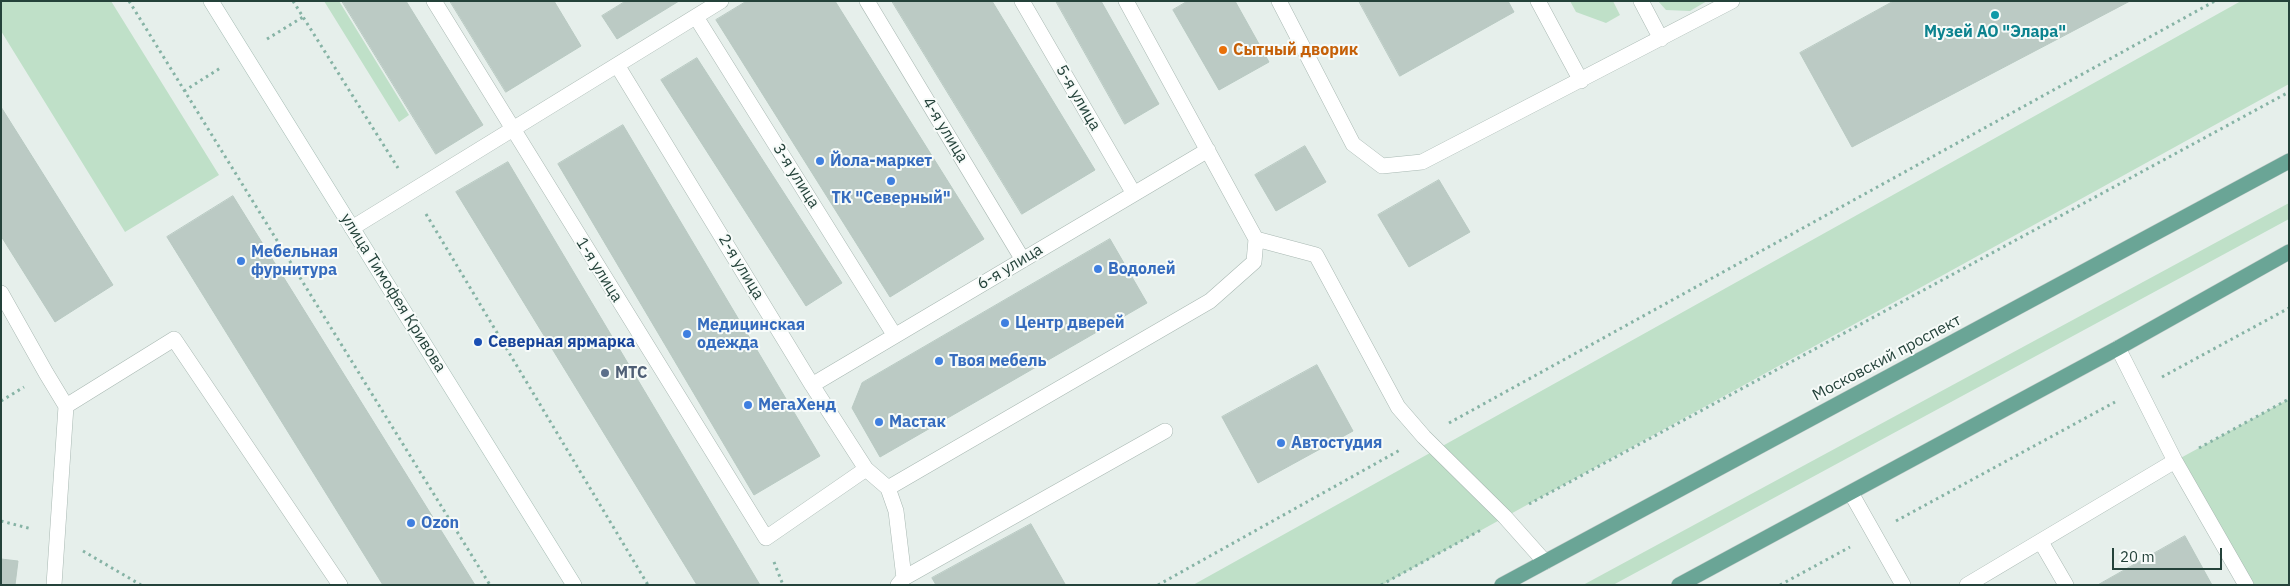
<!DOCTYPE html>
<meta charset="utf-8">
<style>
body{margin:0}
#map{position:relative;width:2290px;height:586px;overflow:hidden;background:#e6efeb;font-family:"IBM Plex Sans",sans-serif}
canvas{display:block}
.frame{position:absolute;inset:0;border:2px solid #24423a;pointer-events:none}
.scale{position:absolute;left:2112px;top:548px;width:110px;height:22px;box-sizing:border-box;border:2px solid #24423a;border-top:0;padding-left:6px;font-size:15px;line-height:18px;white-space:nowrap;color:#24423a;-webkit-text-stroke:4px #f7fbf9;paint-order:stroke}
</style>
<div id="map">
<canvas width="2290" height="586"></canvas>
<div class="frame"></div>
<div class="scale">20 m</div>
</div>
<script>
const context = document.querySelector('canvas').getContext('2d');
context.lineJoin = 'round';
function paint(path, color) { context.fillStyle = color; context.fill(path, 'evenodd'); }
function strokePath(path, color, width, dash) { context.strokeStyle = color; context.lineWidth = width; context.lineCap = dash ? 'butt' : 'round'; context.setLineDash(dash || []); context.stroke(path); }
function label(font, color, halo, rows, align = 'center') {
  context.font = font + ' "IBM Plex Sans",sans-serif'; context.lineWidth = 4; context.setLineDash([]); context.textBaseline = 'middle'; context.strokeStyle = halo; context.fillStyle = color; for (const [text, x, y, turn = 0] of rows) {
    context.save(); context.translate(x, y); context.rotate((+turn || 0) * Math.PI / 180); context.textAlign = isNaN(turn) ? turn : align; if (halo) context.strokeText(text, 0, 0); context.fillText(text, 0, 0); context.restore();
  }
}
const green = new Path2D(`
 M1,1h110l108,174 -94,57 -124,-201z
 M324,1h15l70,114 -10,7z
 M1570,1h43l7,14 -14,8 -30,-11z
 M1658,1h49l-17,10 -24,-1z
 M2241,1h48v83l-907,501h-189z
 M2289,203v16l-676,366h-30z
 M2289,399v186h-43l-71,-124z`);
const building = new Path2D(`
 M342,1h64l77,124 -47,29z
 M450,1h104l27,45 -75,46z
 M626,1h53l-62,38 -15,-23z
 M747,1h88l149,238 -94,58 -174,-277z
 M892,1h100l103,169 -73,44z
 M1056,1h45l58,103 -34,20z
 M1188,1h47l34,61 -50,28 -46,-80z
 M1359,1h149l6,11 -114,64z
 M1894,1h236l-278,146 -52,-94z
 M697,58l145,225 -36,23 -145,-226z
 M1,107l112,178 -58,37 -54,-86z
 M623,125l197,331 -66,39 -196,-331z
 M1305,146l21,36 -50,29 -21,-36z
 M508,162l252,423h-63l-241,-393z
 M1439,180l31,52 -61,35 -31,-52z
 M233,196l242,389h-92l-216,-348z
 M1110,239l37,64 -267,154 -28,-49 10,-25z
 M1317,365l36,66 -95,52 -36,-66z
 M1031,524l34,60 -129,1 -4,-7z
 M2185,536l27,49h-114z
 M1,559l17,2 -3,24h-14z`);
const path = new Path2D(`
 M129,1l361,584
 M293,1l105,167
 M267,39l36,-22
 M184,91l38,-24
 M426,214l222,371
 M2162,377l127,-69
 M1,401l23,-14
 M1449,423l766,-422
 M2199,448l90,-49
 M1529,504l760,-412
 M1,521l31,8
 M1896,521l219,-119
 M83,551l58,34
 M774,562l9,23
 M1158,585l242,-135
 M1381,585l100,-55
 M1780,585l70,-38`);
const lane = new Path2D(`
 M434,1l332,537 100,-69
 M867,1l156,259
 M1022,1l112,193
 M1279,1l74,143 29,22 40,-4 310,-161
 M1538,1l43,80
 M1641,1l20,38
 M696,17l199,319
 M617,65l195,320 54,84 22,19 322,-187 44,-39 2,-23 -130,-238
 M352,228l369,-227
 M1256,239l60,16 82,152 26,30 81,80 40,45
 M1,293l45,80 20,33 -12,179
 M2118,348l57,113 71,124
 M812,385l396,-235
 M66,406l108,-67 166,246
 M888,488l8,23 8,67
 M1851,493l52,92
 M2041,542l25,43
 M898,585l6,-7 261,-147
 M1967,585l208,-124`);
const secondary = new Path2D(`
 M211,1l363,584`);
const primary = new Path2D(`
 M1502,585l787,-424
 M1679,585l439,-237 171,-96`);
const markers = [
 [1995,15,5,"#0f9aa8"],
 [1223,50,5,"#e8710a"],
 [820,161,5,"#3f7fe0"],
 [891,181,5,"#3f7fe0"],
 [241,261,5,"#3f7fe0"],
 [1098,269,5,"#3f7fe0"],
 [1005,323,5,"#3f7fe0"],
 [687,334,5,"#3f7fe0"],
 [478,342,5,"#1a4fb4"],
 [939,361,5,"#3f7fe0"],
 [605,373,5,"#5c6f8a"],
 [748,405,5,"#3f7fe0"],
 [879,422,5,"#3f7fe0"],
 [1281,443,5,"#3f7fe0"],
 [411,523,5,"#3f7fe0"]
];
const cultureNames = [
 ["Музей АО \"Элара\"",1995,32]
];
const foodNames = [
 ["Сытный дворик",1233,50]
];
const streetNames = [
 ["5-я улица",1078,98,60],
 ["4-я улица",945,130,59],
 ["3-я улица",796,176,58],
 ["2-я улица",741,267,59],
 ["6-я улица",1010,267,-31],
 ["1-я улица",599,270,58],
 ["улица Тимофея Кривова",393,293,58],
 ["Московский проспект",1887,358,-28]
];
const shopNames = [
 ["Йола-маркет",830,161],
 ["ТК \"Северный\"",891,198,"center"],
 ["Мебельная",251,252],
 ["фурнитура",251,270],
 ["Водолей",1108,269],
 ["Центр дверей",1015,323],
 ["Медицинская",697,325],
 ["одежда",697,343],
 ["Твоя мебель",949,361],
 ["МегаХенд",758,405],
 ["Мастак",889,422],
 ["Автостудия",1291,443],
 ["Ozon",421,523]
];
const transitNames = [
 ["Северная ярмарка",488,342]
];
const serviceNames = [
 ["МТС",615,373]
];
paint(green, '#bfe0c8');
paint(building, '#bbcac4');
strokePath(building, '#b8c9c2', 1);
strokePath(lane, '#a8b8b2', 16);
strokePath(secondary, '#a4bbb3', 16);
strokePath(primary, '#c2cac8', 16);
strokePath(path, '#86b3a5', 3, [2.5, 4]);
strokePath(lane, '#fff', 15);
strokePath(secondary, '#fff', 15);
strokePath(primary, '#6aa596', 15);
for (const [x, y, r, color] of markers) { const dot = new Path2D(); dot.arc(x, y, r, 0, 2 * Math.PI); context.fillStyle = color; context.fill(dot); strokePath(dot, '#f7fbf9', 2); }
label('bold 16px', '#0d838f', '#f7fbf9', cultureNames);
label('bold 16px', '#c56008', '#f7fbf9', foodNames, 'left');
label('16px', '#24423a', '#f7fbf9', streetNames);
label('bold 16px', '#366cbe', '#f7fbf9', shopNames, 'left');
label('bold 16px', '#164399', '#f7fbf9', transitNames, 'left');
label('bold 16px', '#4e5e75', '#f7fbf9', serviceNames, 'left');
</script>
